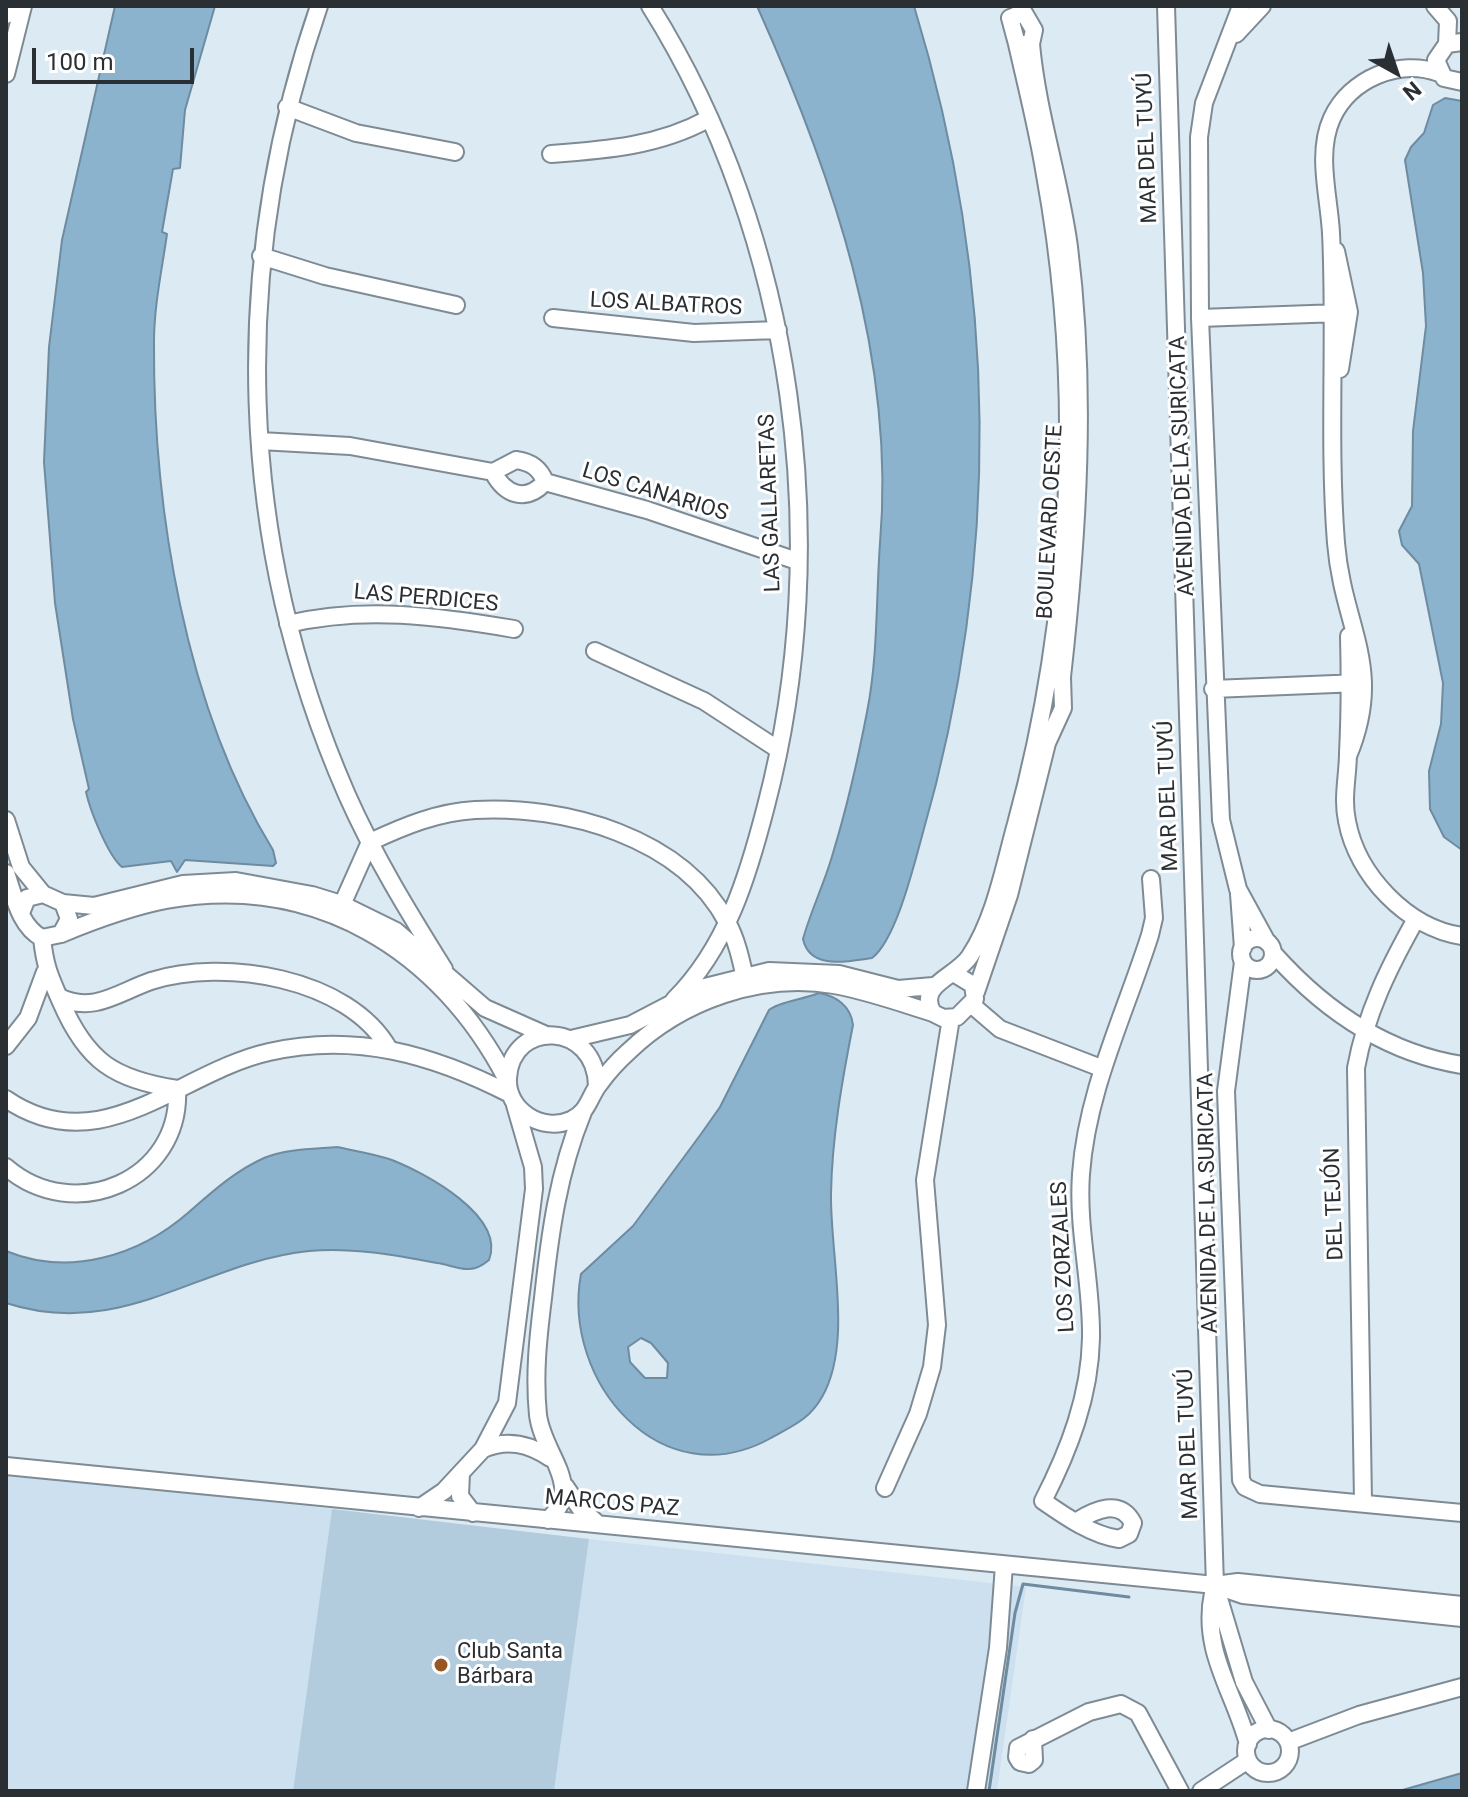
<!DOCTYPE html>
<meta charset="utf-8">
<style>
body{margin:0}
#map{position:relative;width:1468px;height:1797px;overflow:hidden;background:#dceaf4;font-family:Roboto,sans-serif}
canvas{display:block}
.frame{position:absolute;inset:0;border:8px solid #2a2f33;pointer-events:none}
.north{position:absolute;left:1356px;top:32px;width:80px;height:80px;-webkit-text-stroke:6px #fff;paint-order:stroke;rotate:140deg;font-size:22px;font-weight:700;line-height:32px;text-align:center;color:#2a2f33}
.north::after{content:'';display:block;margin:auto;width:28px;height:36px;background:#2a2f33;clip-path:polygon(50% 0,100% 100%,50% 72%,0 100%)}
.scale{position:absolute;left:32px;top:48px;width:162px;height:36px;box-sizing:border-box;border:4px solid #2a2f33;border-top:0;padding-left:10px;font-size:24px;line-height:28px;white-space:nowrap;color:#2a2f33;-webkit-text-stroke:6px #fff;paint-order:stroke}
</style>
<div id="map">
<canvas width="1468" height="1797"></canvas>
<div class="frame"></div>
<div class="north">N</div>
<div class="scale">100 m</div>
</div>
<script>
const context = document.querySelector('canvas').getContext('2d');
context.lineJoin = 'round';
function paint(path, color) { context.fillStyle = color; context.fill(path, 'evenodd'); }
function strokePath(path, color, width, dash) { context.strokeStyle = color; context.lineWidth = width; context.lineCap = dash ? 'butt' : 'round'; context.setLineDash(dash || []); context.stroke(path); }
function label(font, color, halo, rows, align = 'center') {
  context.font = font + ' Roboto,sans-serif'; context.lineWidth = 6; context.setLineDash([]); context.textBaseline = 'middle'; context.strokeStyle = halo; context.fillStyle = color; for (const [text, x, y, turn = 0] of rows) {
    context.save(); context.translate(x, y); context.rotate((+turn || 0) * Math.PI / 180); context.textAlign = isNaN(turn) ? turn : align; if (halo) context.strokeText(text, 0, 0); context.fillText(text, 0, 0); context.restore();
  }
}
const built = new Path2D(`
 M6,1473l326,36 -39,282h-287z
 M589,1539l437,48 -29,204h-443z`);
const green = new Path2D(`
 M332,1509l257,30 -35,252h-261z`);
const water = new Path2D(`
 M115,6h100l-30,104 -5,58 -7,1 -11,63 5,2c-5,35 -13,72 -13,108 -1,167 31,365 119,508l3,13 -3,3 -88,-6 -8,12 -6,-11 -49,6c-14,-11 -32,-57 -36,-75l3,-3 -16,-70 -18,-116 -11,-141 5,-115 13,-107z
 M757,6h157c84,275 88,552 8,830 -8,29 -26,104 -50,122 -23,3 -62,13 -69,-19 8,-29 22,-57 30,-86 14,-46 25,-94 34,-141 11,-55 9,-113 13,-169 16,-186 -48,-370 -123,-537z
 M1445,98l17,3v749l-18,-13 -14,-28 -1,-38 12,-47 2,-41 -24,-119 -17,-19 -3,-14 13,-25 1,-75 13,-105 -3,-53 -18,-113 6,-13 13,-14 9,-28z
 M819,993c17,3 32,13 34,32 -11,56 -21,112 -22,169 -1,61 22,149 -9,203 -13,23 -30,29 -51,41 -109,61 -210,-56 -190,-164l52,-48 68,-92 19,-27 49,-97c9,-8 36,-11 50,-17zM641,1338l10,5 17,20 -1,15h-22l-15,-16 -2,-15z
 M337,1147c18,4 38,7 55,13 33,13 114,56 97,100 -6,5 -13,10 -22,9 -10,0 -20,-5 -30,-6 -41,-8 -86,-16 -128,-12 -108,11 -187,90 -303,52v-52c63,26 133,5 183,-39 23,-20 46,-41 75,-54 22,-9 49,-9 73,-11z
 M1462,1773v18h-63z`);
const stream = new Path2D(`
 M989,1791l26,-178 8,-29 106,13`);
const minor = new Path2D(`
 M319,6c-90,261 -83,535 28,789 27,61 62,118 97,174
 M650,6c145,231 185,537 116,800 -18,70 -39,141 -92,194
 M1020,6l14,24 -3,14h-14l-7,-26 13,-5
 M1166,6l49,1579 29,97 25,48
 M1241,6l-37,97 -5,34 1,181 21,502 17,69 29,53
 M1435,6l13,15 -1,23
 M6,15l4,-9
 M1236,34l26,-28
 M1462,42l-15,2 -11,16 8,18 18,4
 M6,74l17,-68
 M287,107l69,26 99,19
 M551,154c55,-4 108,-8 157,-35
 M1336,251l13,61 -9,57
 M261,256l64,20 131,29
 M553,318l141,15 84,-3
 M1200,318l139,-5
 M260,441l90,5 143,26
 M516,460c15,2 24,8 29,22 -19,21 -40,13 -52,-10z
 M545,482l102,28 150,51
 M288,624c76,-18 150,-8 226,5
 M1349,636c1,39 1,78 -1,117 0,22 -6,45 -1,68 10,54 60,107 115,115
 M595,651l109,50 75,49
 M1213,689l146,-6
 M1348,756c37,-89 -5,-127 -12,-213 -8,-103 0,-207 -5,-310 -2,-37 -15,-80 1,-115 18,-39 67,-60 107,-45
 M6,820l15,47 22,27
 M6,873c8,23 14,54 36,65l19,-4 8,-15 -6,-16 -20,-9 -16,4 -6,15
 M1239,894l4,54
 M63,903l31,3 89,-22 53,-3 76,14 29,9 55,27 89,77 61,27
 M337,916l33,-74c34,-16 68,-30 105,-32 90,-5 207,27 252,112 11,20 15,43 20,65
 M61,934c34,-14 69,-27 105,-34 149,-27 274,50 341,180
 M1241 954a16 16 0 1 1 32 0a16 16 0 1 1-32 0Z
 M1274,954c50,56 112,99 188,111
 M1243,962l-17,129 15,389 4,7 15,7 202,19
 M955,974l18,11 2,14 -18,18 -14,1 -10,-5c-17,-29 24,-36 37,-57 25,-38 34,-89 46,-132 57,-209 68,-436 29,-649 -7,-44 -18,-87 -28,-131
 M976,992l33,-97 38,-152 16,-35 -1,-31c16,-143 25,-287 7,-430 -9,-68 -32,-135 -38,-203
 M59,997c34,17 60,-5 92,-16 72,-23 197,-4 238,68
 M972,1005l28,24 101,39
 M571,1039l59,-14 71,-37 68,-17 70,3 59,15 35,-3
 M6,1046l22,-28 17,-46
 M597,1086c-1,-64 -85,-68 -89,-8 -2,32 34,55 63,42 18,-8 18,-24 29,-37 8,-11 18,-22 28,-31 54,-52 132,-79 206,-67 34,6 67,18 99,28
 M6,1099c95,65 173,-27 263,-47 86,-20 165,3 241,42
 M6,1167c68,59 176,13 171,-78 -63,-10 -90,-27 -116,-87 -11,-25 -16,-35 -19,-64
 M483,1449c24,-10 45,-6 67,9
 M6,1466l1209,119 23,-3 224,23
 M461,1473l-1,23 13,17
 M565,1486l15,22 18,16
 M885,1488l33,-74 14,-47 5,-42 -12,-145 26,-162
 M1363,1501l-7,-433c10,-55 33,-101 60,-149
 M419,1508l25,-17 39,-42 24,-46 27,-214 -1,-22 -18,-62
 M548,1520c37,-34 -5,-65 -10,-105 -4,-40 0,-77 5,-117 7,-65 15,-125 40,-186
 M1077,1521c18,-11 43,-23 56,2l-4,11 -10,5c-27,-4 -53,-22 -76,-38 26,-51 47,-105 48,-163 1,-55 -14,-108 -10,-164 6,-84 44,-160 69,-239l4,-17 -3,-39
 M1220,1587l23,8 219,23
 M1213,1593c-12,58 21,98 35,151
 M1246 1751a22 22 0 1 1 44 0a22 22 0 1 1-44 0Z
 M1033,1739l1,21 -5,4 -9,-2 -3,-5 1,-9 71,-36 32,-8 17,9 42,78
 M1288,1742l71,-27 103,-28
 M976,1791l22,-143 6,-83
 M1201,1791l47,-31`);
const markers = [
 [441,1665,8,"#985623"]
];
const streetNames = [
 ["MAR DEL TUYÚ",1148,148,-92],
 ["LOS ALBATROS",666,305,3],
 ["AVENIDA DE LA SURICATA",1183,466,-92],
 ["LOS CANARIOS",655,493,17],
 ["LAS GALLARETAS",771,503,-92],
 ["BOULEVARD OESTE",1051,522,-87],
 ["LAS PERDICES",426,599,5],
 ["MAR DEL TUYÚ",1169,796,-92],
 ["AVENIDA DE LA SURICATA",1209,1203,-91],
 ["DEL TEJÓN",1335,1204,-92],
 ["LOS ZORZALES",1064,1257,-93],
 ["MAR DEL TUYÚ",1189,1444,-92],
 ["MARCOS PAZ",612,1504,5]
];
const poiNames = [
 ["Club Santa",457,1652],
 ["Bárbara",457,1677]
];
paint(built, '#cce0ef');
paint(green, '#b2ccde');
paint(water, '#8bb3ce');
strokePath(water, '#6e8ba0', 2);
strokePath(stream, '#6e8ba0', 3);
strokePath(minor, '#7e8b94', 20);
strokePath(minor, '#fff', 16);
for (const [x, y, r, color] of markers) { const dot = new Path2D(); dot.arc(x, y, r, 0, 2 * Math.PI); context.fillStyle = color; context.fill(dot); strokePath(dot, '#fff', 3); }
label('22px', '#2a2f33', '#fff', streetNames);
label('22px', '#2a2f33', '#fff', poiNames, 'left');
</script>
